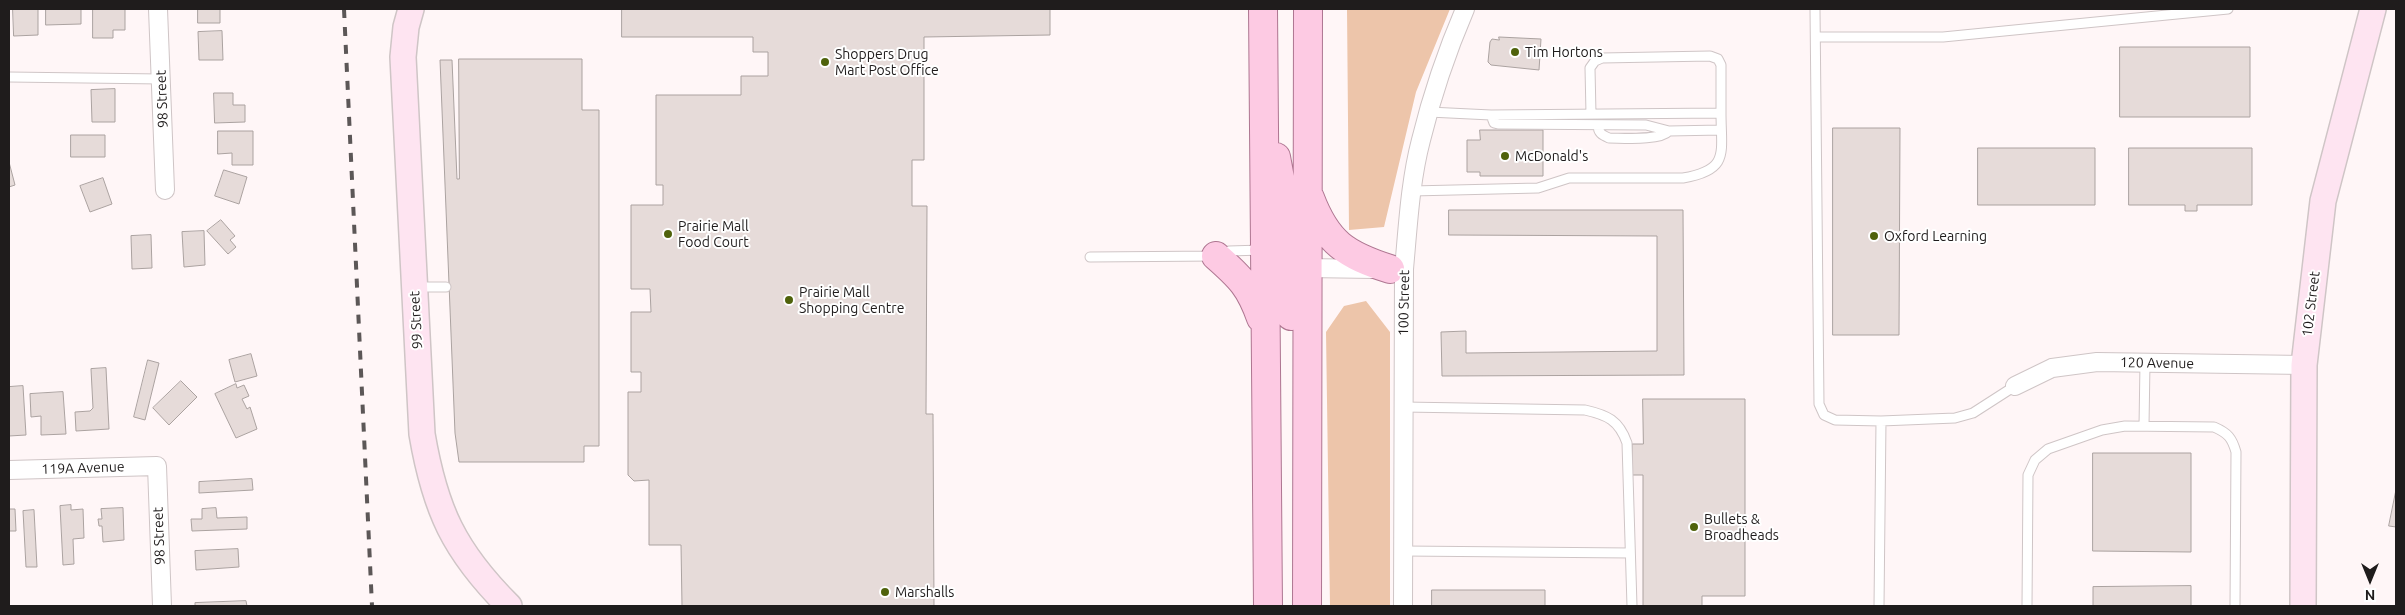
<!DOCTYPE html>
<style>
body{margin:0}
#map{position:relative;width:2405px;height:615px;overflow:hidden;background:#fff6f7;font-family:Ubuntu,sans-serif}
canvas{display:block}
.frame{position:absolute;inset:0;border:10px solid #1f1c1c;pointer-events:none}
.north{position:absolute;left:2345px;top:555px;width:50px;height:50px;-webkit-text-stroke:4px #fff;paint-order:stroke;rotate:180deg;font-size:14px;font-weight:700;line-height:20px;text-align:center;color:#1f1c1c}
.north::after{content:'';display:block;margin:auto;width:18px;height:22px;background:#1f1c1c;clip-path:polygon(50% 0,100% 100%,50% 72%,0 100%)}
</style>
<div id="map">
<canvas width="2405" height="615"></canvas>
<div class="frame"></div>
<div class="north">N</div>
</div>
<script>
const context = document.querySelector('canvas').getContext('2d');
context.lineJoin = 'round';
function paint(path, color) { context.fillStyle = color; context.fill(path, 'evenodd'); }
function strokePath(path, color, width, dash) { context.strokeStyle = color; context.lineWidth = width; context.lineCap = dash ? 'butt' : 'round'; context.setLineDash(dash || []); context.stroke(path); }
function label(font, color, halo, rows, align = 'center') {
  context.font = font + ' Ubuntu,sans-serif'; context.lineWidth = 4; context.setLineDash([]); context.textBaseline = 'middle'; context.strokeStyle = halo; context.fillStyle = color; for (const [text, x, y, turn = 0] of rows) {
    context.save(); context.translate(x, y); context.rotate((+turn || 0) * Math.PI / 180); context.textAlign = isNaN(turn) ? turn : align; if (halo) context.strokeText(text, 0, 0); context.fillText(text, 0, 0); context.restore();
  }
}
const green = new Path2D(`
 M1347,9h103l-34,83 -32,135 -35,3z
 M1366,301l24,31v274h-60l-4,-274 18,-26z`);
const building = new Path2D(`
 M13,9h25v26l-24,1z
 M46,9h35v15l-35,1z
 M93,9h32v21h-12v8h-20z
 M198,9h22v14h-22z
 M622,9h428v26l-126,2v123h-12v46h15l-1,208h7l1,192h-252l-1,-61h-32v-65l-15,1 -6,-6v-83h13v-20h-10v-60h20l-1,-23h-19v-84h32v-20h-7v-90h85v-19h27v-24h-15v-15h-131z
 M222,31l1,29h-24l-1,-28z
 M1499,37l42,2 -2,31 -48,-5 -3,-3 2,-20 2,-3 7,1z
 M2120,47h130v70h-130z
 M459,59h123v51h17v336h-15v16h-125l-4,-29 -15,-373h12l5,119h2z
 M115,89v33h-23l-1,-32z
 M214,93h19v12h12v17l-30,1z
 M1833,128h67l-1,207h-66z
 M1480,130h63v46h-63v-4h-13v-32h13z
 M218,131h35v34h-21v-12l-14,1z
 M71,135h34v22h-34z
 M1978,148h117v57h-117z
 M2129,148h123v57h-55v6h-12v-6h-56z
 M9,162l6,23 -6,2z
 M224,170l23,7 -8,27 -24,-8z
 M103,178l9,26 -22,8 -10,-26z
 M1449,210h234l1,165 -242,1 -1,-44 25,-1v22l191,-2v-115l-208,-1z
 M221,220l14,16 -5,4 6,7 -8,7 -21,-23z
 M204,231l1,34 -21,2 -2,-35z
 M151,235l1,33 -20,1 -1,-33z
 M251,354l6,22 -22,6 -6,-22z
 M148,360l11,3 -14,57 -11,-3z
 M106,368l3,61 -33,2 -1,-19 15,-1 3,-3 -2,-39z
 M181,381l16,16 -28,28 -16,-17z
 M236,384l1,4 7,-3 5,11 -7,3 5,10 3,-2 7,22 -21,9 -21,-44z
 M23,386l3,49 -17,1v-49z
 M63,392l3,42 -25,1v-19l-10,1 -1,-23z
 M1643,399h102v197h-43v10h-59v-131h-11v-31h11z
 M2093,453h98v99l-98,-1z
 M252,479l1,11 -54,3v-11z
 M2396,490v37l-7,-1z
 M71,505v5l12,-1 1,29 -11,1 1,25 -11,1 -3,-59z
 M123,508l1,32 -21,2 -1,-16h-3l-1,-7h4l-1,-10z
 M216,508l1,10 30,-1v12l-55,2 -1,-12h11v-10z
 M9,509h6l1,22h-7z
 M34,510l3,57h-11l-3,-56z
 M238,549l1,18 -43,3 -1,-19z
 M2191,586v20h-98v-19z
 M1432,590h113v16h-113z
 M246,601l1,5h-52v-3z`);
const lane = new Path2D(`
 M1815,9l4,395 5,11 11,5 46,1 -2,185
 M1816,37h127l285,-28
 M9,77l152,2
 M1429,112l62,3 230,-2v-48l-3,-6 -8,-3 -108,2 -7,3 -5,7 1,46
 M1491,115l3,8 4,1 148,1 23,6 52,-1
 M1598,125c0,8 4,10 11,13 15,0 50,3 60,-7
 M1412,191l126,-3 31,-10h114c47,-8 38,-25 38,-65
 M1090,257l126,-1 13,-5 33,-1
 M417,287h29
 M1404,407l181,3c22,5 34,10 42,33l5,163
 M1881,421l74,-3 18,-5 42,-27
 M2144,426l1,-63
 M1404,551l226,2
 M2027,606l1,-131 7,-15 13,-11 54,-19 23,-4 89,1c14,6 18,11 22,25l-1,154`);
const street = new Path2D(`
 M158,9l7,181
 M1306,268l68,1
 M2015,386l37,-18 45,-6 207,3
 M9,470l148,-4 5,140
 M1403,606l1,-337c4,-43 6,-87 17,-129 11,-45 26,-89 44,-131`);
const secondary = new Path2D(`
 M411,9l-5,18 -3,30 19,377c13,76 32,117 87,172
 M2303,606l1,-241 19,-164 50,-192`);
const primary = new Path2D(`
 M1263,9l5,597
 M1276,157l16,86 6,13
 M1310,198c17,45 36,57 80,71
 M1264,250l23,27 4,39
 M1216,256c25,22 34,31 45,62
 M1307,606l1,-597`);
const rail = new Path2D(`
 M344,9l28,597`);
const markers = [
 [1515,52,5,"#4f620b"],
 [825,62,5,"#4f620b"],
 [1505,156,5,"#4f620b"],
 [668,234,5,"#4f620b"],
 [1874,236,5,"#4f620b"],
 [789,300,5,"#4f620b"],
 [1694,527,5,"#4f620b"],
 [885,592,5,"#4f620b"]
];
const poiNames = [
 ["Tim Hortons",1525,52],
 ["Shoppers Drug",835,54],
 ["Mart Post Office",835,70],
 ["McDonald's",1515,156],
 ["Prairie Mall",678,226],
 ["Food Court",678,242],
 ["Oxford Learning",1884,236],
 ["Prairie Mall",799,292],
 ["Shopping Centre",799,308],
 ["Bullets &",1704,519],
 ["Broadheads",1704,535],
 ["Marshalls",895,592]
];
const streetNames = [
 ["98 Street",162,99,-92],
 ["100 Street",1404,303,-89],
 ["102 Street",2311,304,-83],
 ["99 Street",416,320,-93],
 ["120 Avenue",2157,363,1],
 ["119A Avenue",83,468,-2],
 ["98 Street",159,536,-92]
];
paint(green, '#edc5aa');
paint(building, '#e6dbd9');
strokePath(building, '#aba2a0', 1);
strokePath(lane, '#cfc5c6', 11);
strokePath(street, '#cfc5c6', 20);
strokePath(secondary, '#cfc5c6', 28);
strokePath(primary, '#ae7691', 30);
strokePath(lane, '#fff', 9);
strokePath(street, '#fff', 18);
strokePath(secondary, '#fee4f1', 25);
strokePath(primary, '#fdcae3', 28);
strokePath(rail, '#5c5757', 4, [9, 9]);
for (const [x, y, r, color] of markers) { const dot = new Path2D(); dot.arc(x, y, r, 0, 2 * Math.PI); context.fillStyle = color; context.fill(dot); strokePath(dot, '#fff', 2); }
label('14px', '#1f1c1c', '#fff', poiNames, 'left');
label('14px', '#1f1c1c', '#fff', streetNames);
</script>
